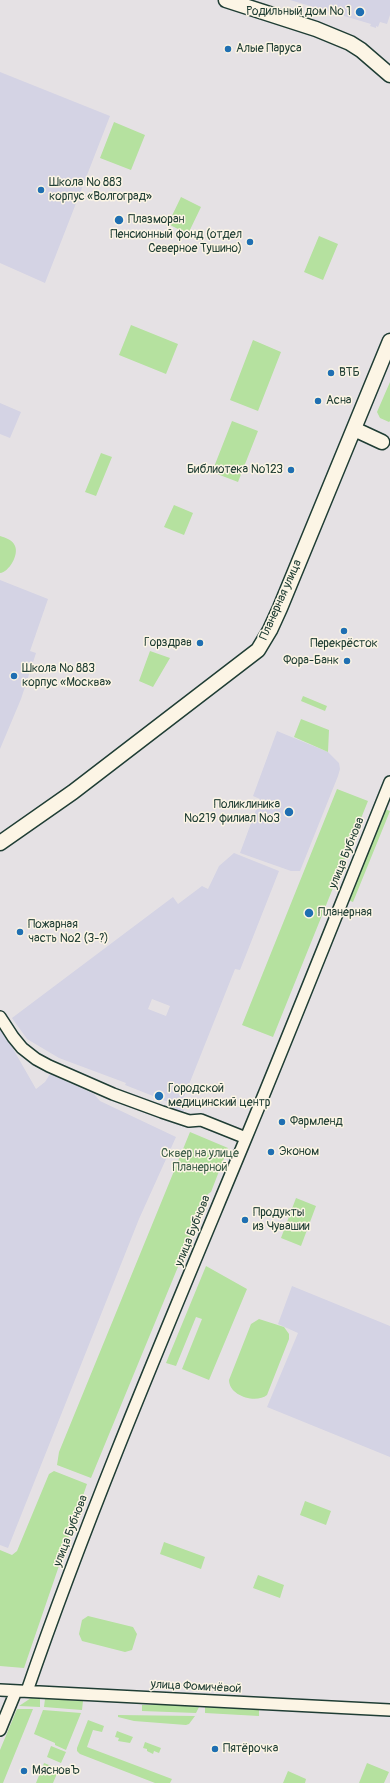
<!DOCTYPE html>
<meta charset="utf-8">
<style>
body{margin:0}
canvas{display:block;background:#e5e1e4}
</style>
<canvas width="390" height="1783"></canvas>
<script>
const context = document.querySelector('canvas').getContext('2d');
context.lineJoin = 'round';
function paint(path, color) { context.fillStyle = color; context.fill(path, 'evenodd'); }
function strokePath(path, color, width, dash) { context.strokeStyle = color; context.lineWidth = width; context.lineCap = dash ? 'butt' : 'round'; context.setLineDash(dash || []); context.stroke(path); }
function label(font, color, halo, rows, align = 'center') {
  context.font = font + ' Pangolin,sans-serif'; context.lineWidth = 3; context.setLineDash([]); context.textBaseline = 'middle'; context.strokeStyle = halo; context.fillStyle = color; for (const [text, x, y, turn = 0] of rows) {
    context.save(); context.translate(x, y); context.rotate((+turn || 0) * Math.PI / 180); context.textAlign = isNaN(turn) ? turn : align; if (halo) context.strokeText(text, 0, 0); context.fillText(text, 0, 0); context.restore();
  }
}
const built = new Path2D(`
 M290,0h100v15l-3,9 -7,-2 -2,5 -2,-1v2l-6,-2 1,-2z
 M0,72l110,44 -65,167 -45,-20z
 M0,403l21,9 -11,26 -10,-4z
 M0,580l48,19 -18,52 6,2 -15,46 -21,50z
 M277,731l51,21 11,11 1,6 -2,7 -38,95h-9l-51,-18 20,-54 -7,-3z
 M234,853l45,18 -39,99 -5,-1 -51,128 4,2 -5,14 -14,-6 2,-4 -46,-18 1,-2 -67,-25 -32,-19 -15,-21 161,-121 5,7 24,-18 6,3 11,-23zM152,999l18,7 -4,10 -18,-7z
 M0,1026l36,63 9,-7 5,-8 44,20 6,7 76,36 -37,82 -131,329 -8,-3z
 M292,1286l98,40v131l-123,-50 31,-74 -20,-9z`);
const green = new Path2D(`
 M114,122l31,13 -14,35 -31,-12z
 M181,197l20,10 -13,27 -20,-10z
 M319,236l19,8 -15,36 -19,-8z
 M131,325l47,19 -12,30 -47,-19z
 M253,340l28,12 -23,59 -28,-11z
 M390,382v39l-1,1 -9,-4 -3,-6z
 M232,421l26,10 -20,51 -26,-10z
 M101,453l11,4 -16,39 -11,-4z
 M174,505l19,8 -9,22 -20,-8z
 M0,536c6,2 13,4 15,10 4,9 -6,26 -15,27z
 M150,651l20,7 -17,29 -14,-6z
 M303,696l24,10 -2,5 -24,-10z
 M301,719l28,11 -1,22 -34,-15z
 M337,789l31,12 -95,236 -31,-12z
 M385,809l5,2 -37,91 -5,-2z
 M190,1132l38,16 -17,44 -3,2 -117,284 -34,-13 2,-13z
 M296,1198l20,8 -15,40 -20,-8z
 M206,1266l41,23 -38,91 -27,-11 20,-50 -6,-2 -20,49 -10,-3z
 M259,1319l25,8 5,7v5l-22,56c-11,9 -38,1 -38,-15l22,-56z
 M54,1471l33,13 -63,184 -24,-2v-116l12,5 5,-4 32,-77z
 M305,1501l26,10 -5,14 -26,-10z
 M164,1542l41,15 -4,12 -41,-15z
 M258,1575l26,10 -4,13 -27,-10z
 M88,1616l45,11 4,7 -5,16 -7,2 -43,-11 -3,-7 3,-14z
 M31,1698h9v9l-21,-1z
 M45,1699l38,2 -1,9 -38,-3z
 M142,1705h51l6,2 -3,6 -54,-2z
 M205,1707l54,3v6l-54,-3z
 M17,1709h16l-30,74h-3v-33z
 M43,1710l38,3 -15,37 -11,-5v-2l-21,-9z
 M118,1715l77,1 -6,8 -3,1 -52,-4 -16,-4z
 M88,1720l16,6 -2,6 -9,-2 -6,17 85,32 -2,4h-15l-75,-29 -3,-3v-3z
 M117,1731l16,6 -3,6 -12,-2 1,-3 -4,-1z
 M145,1742l16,6 -2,5 -5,-2 -1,3 -6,-3v-2l-4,-1z
 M51,1746l15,6 -5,11 -14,-6z
 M44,1763l15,6 -6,14h-17z
 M367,1763l22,9 -5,11h-25z
 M288,1771l18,8 -1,4h-22z`);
const minor = new Path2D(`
 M0,1017l13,20 9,11 14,11 13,7 64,28 49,18 27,9 12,-1 45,18
 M0,1690l390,20
 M27,1691c65,-188 143,-370 219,-553 49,-118 96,-237 144,-356
 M0,1730l16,-39`);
const major = new Path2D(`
 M226,0l90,29 34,14 11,7 29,25
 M354,429l28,13
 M0,843l73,-51 185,-142 12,-20 10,-22 110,-267`);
const markers = [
 [360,12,5,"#1f6fb2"],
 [228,49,4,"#1f6fb2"],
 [41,190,4,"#1f6fb2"],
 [119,220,5,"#1f6fb2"],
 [250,242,4,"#1f6fb2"],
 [331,373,4,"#1f6fb2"],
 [318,401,4,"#1f6fb2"],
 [291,470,4,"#1f6fb2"],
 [344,631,4,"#1f6fb2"],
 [200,643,4,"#1f6fb2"],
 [347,661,4,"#1f6fb2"],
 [14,676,4,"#1f6fb2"],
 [289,812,5,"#1f6fb2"],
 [309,913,5,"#1f6fb2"],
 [20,932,4,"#1f6fb2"],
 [159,1096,5,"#1f6fb2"],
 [282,1122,4,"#1f6fb2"],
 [271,1152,4,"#1f6fb2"],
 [245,1220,4,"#1f6fb2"],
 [215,1749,4,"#1f6fb2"],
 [24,1771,4,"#1f6fb2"]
];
const poiNames = [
 ["Родильный дом № 1",351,12,"right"],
 ["Алые Паруса",236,49],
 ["Школа № 883",49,183],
 ["корпус «Волгоград»",49,197],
 ["Плазморан",128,220],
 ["Пенсионный фонд (отдел",242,235,"right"],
 ["Северное Тушино)",242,249,"right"],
 ["ВТБ",339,373],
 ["Асна",326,401],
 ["Библиотека №123",283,470,"right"],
 ["Горздрав",192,643,"right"],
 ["Перекрёсток",344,644,"center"],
 ["Фора-Банк",339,661,"right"],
 ["Школа № 883",22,669],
 ["корпус «Москва»",22,683],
 ["Поликлиника",280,805,"right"],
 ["№219 филиал №3",280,819,"right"],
 ["Планерная",318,913],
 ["Пожарная",28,925],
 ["часть №2 (3-?)",28,939],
 ["Городской",168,1089],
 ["медицинский центр",168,1103],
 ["Фармленд",290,1122],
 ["Эконом",279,1152],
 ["Продукты",253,1213],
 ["из Чувашии",253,1227],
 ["Пятёрочка",223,1749],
 ["МясновЪ",32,1771]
];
const streetNames = [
 ["Планерная улица",281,600,-66],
 ["улица Бубнова",347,853,-68],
 ["улица Бубнова",193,1231,-68],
 ["улица Бубнова",71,1531,-69],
 ["улица Фомичёвой",196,1687,3]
];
const parkNames = [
 ["Сквер на улице",200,1154],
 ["Планерной",200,1168]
];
paint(built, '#d4d3e4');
paint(green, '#b5e19f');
strokePath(minor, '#1f3d34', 14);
strokePath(major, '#1f3d34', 17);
strokePath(minor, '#fcf5e5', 11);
strokePath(major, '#fcf5e5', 14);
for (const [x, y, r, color] of markers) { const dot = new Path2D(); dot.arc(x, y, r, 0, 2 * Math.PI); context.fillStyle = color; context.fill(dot); strokePath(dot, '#fcf5e5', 1.5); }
label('12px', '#1f3d34', '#fcf5e5', poiNames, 'left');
label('12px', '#1f3d34', '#fcf5e5', streetNames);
label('12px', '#3d5e49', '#fcf5e5', parkNames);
</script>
